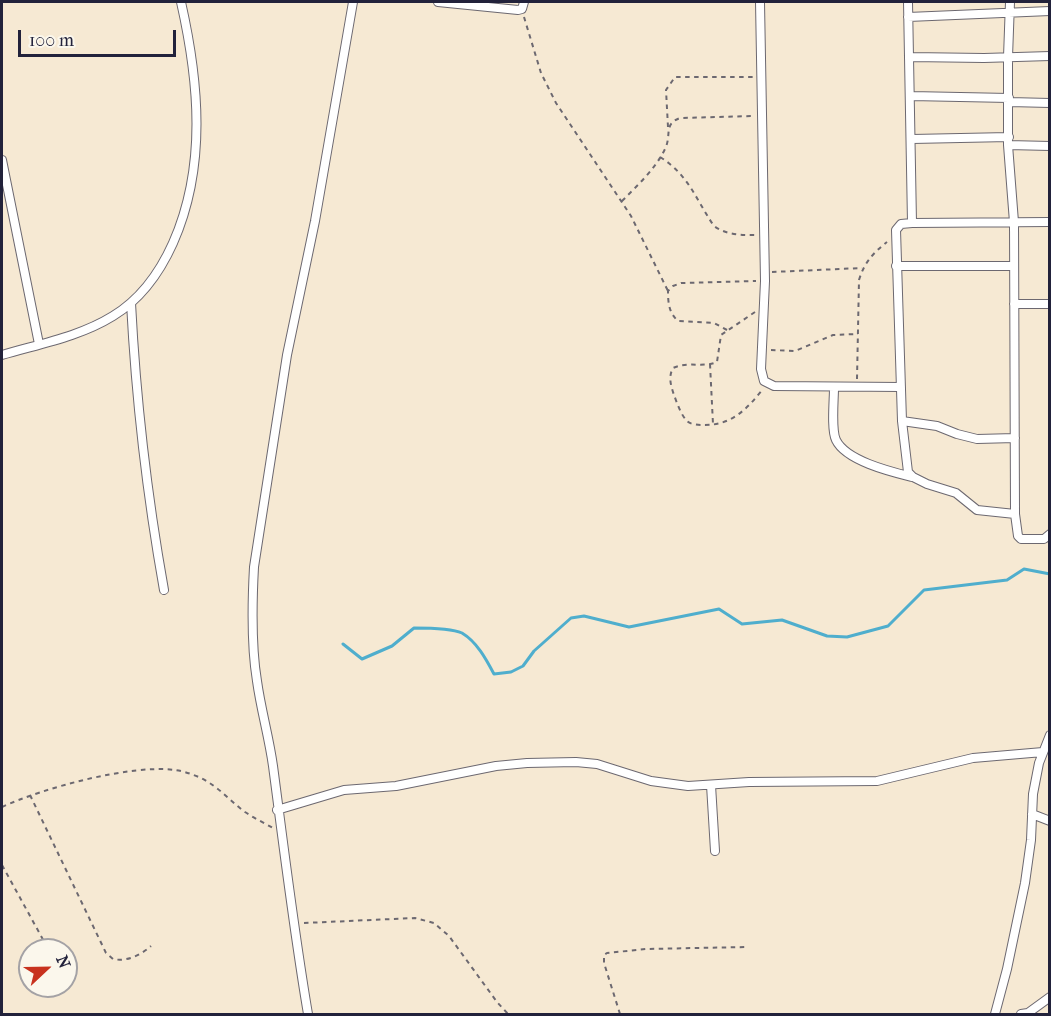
<!DOCTYPE html>
<style>
body{margin:0}
#map{position:relative;width:1051px;height:1016px;overflow:hidden;background:#f6e9d3;font-family:"IM FELL French Canon",serif}
canvas{display:block}
.frame{position:absolute;inset:0;border:3px solid #22223b;pointer-events:none}
.north{position:absolute;left:18px;top:938px;width:60px;height:60px;box-sizing:border-box;background:#fbf7ec;border:2px solid #a4a2a5;border-radius:50%;rotate:68deg;font-size:16px;font-weight:700;line-height:24px;text-align:center;color:#22223b}
.north::after{content:'';display:block;margin:auto;width:21px;height:27px;background:#c8321e;clip-path:polygon(50% 0,100% 100%,50% 72%,0 100%)}
.scale{position:absolute;left:18px;top:30px;width:158px;height:27px;box-sizing:border-box;border:3px solid #22223b;border-top:0;padding-left:8px;font-size:18px;line-height:21px;white-space:nowrap;color:#22223b;-webkit-text-stroke:4px #fbf7ec;paint-order:stroke}
</style>
<div id="map">
<canvas width="1051" height="1016"></canvas>
<div class="frame"></div>
<div class="north">N</div>
<div class="scale">100 m</div>
</div>
<script>
const context = document.querySelector('canvas').getContext('2d');
context.lineJoin = 'round';
function strokePath(path, color, width, dash) { context.strokeStyle = color; context.lineWidth = width; context.lineCap = dash ? 'butt' : 'round'; context.setLineDash(dash || []); context.stroke(path); }
const stream = new Path2D(`
 M343,644l19,15 30,-13 22,-18c12,0 37,0 48,5 15,9 24,26 32,41l17,-2 12,-6 11,-15 37,-33 13,-2 45,11 90,-18 23,15 40,-4 45,16 20,1 41,-11 36,-36 83,-10 17,-11 26,5`);
const path = new Path2D(`
 M524,17l17,56 15,30 75,113 37,75
 M668,127l-2,-37 9,-13h78
 M660,157c29,18 36,43 54,69 12,9 27,9 41,9
 M622,201c15,-15 34,-33 43,-52 7,-14 -2,-25 15,-31l73,-2
 M772,272l90,-4
 M755,312l-34,23 -4,27c-14,6 -29,-1 -44,6 -5,9 -2,18 1,27 3,8 7,20 13,26 4,4 12,4 18,4 27,0 42,-16 58,-36
 M727,330l-13,-7 -36,-2c-9,-8 -10,-18 -10,-30l5,-5 8,-3 75,-2
 M771,350l24,1 38,-16 25,-1
 M710,364l3,60
 M857,379l2,-99c5,-17 14,-27 28,-38
 M30,795l76,158 7,6c14,3 28,-4 38,-13
 M2,807c41,-19 129,-43 173,-37 9,1 19,5 26,8 18,9 29,23 44,34 9,6 19,11 28,16
 M2,865l44,80
 M304,923l111,-5 19,5 15,13 48,66 11,12
 M620,1014l-16,-51v-8l3,-2 39,-4 100,-2`);
const minor = new Path2D(`
 M438,2l80,8 4,-1 2,-7
 M760,2l5,279 -4,88 3,12 10,5 127,1
 M908,2l4,221
 M1010,2l-2,55v88l6,77 1,292 3,22 3,3h23l6,-5
 M908,17l142,-6
 M910,57l74,1 66,-2
 M911,96l98,2
 M1009,102l41,1
 M912,139l97,-2
 M1008,145l42,1
 M2,160l37,184
 M896,266h118
 M131,303c5,97 16,192 33,287
 M1014,304h36
 M2,355c37,-11 77,-18 111,-39 28,-17 47,-44 60,-73 34,-77 26,-161 8,-241
 M834,388c0,12 -3,42 2,52 10,21 56,32 76,37
 M902,421l35,5 20,8 20,5 38,-1
 M1015,514l-38,-4 -21,-17 -29,-9 -14,-7 -5,-5 -6,-51 -6,-191 5,-6 11,-1 138,-1
 M711,785l4,66
 M277,810l67,-20 52,-4 100,-20 31,-3 49,-1 21,2 54,17 37,5 61,-4 128,-1 96,-23 70,-6
 M1032,814l18,7
 M308,1014c-14,-82 -24,-165 -35,-248 -4,-29 -12,-56 -16,-85 -6,-36 -5,-77 -3,-114l33,-212 28,-134 38,-219
 M995,1014l12,-45 18,-86 6,-43 2,-46 6,-31 11,-28
 M1021,1014l7,-1 22,-16`);
strokePath(stream, '#4faecd', 3);
strokePath(minor, '#6c6870', 10);
strokePath(path, '#6c6870', 2, [4.5, 4.5]);
strokePath(minor, '#fff', 8);
</script>
